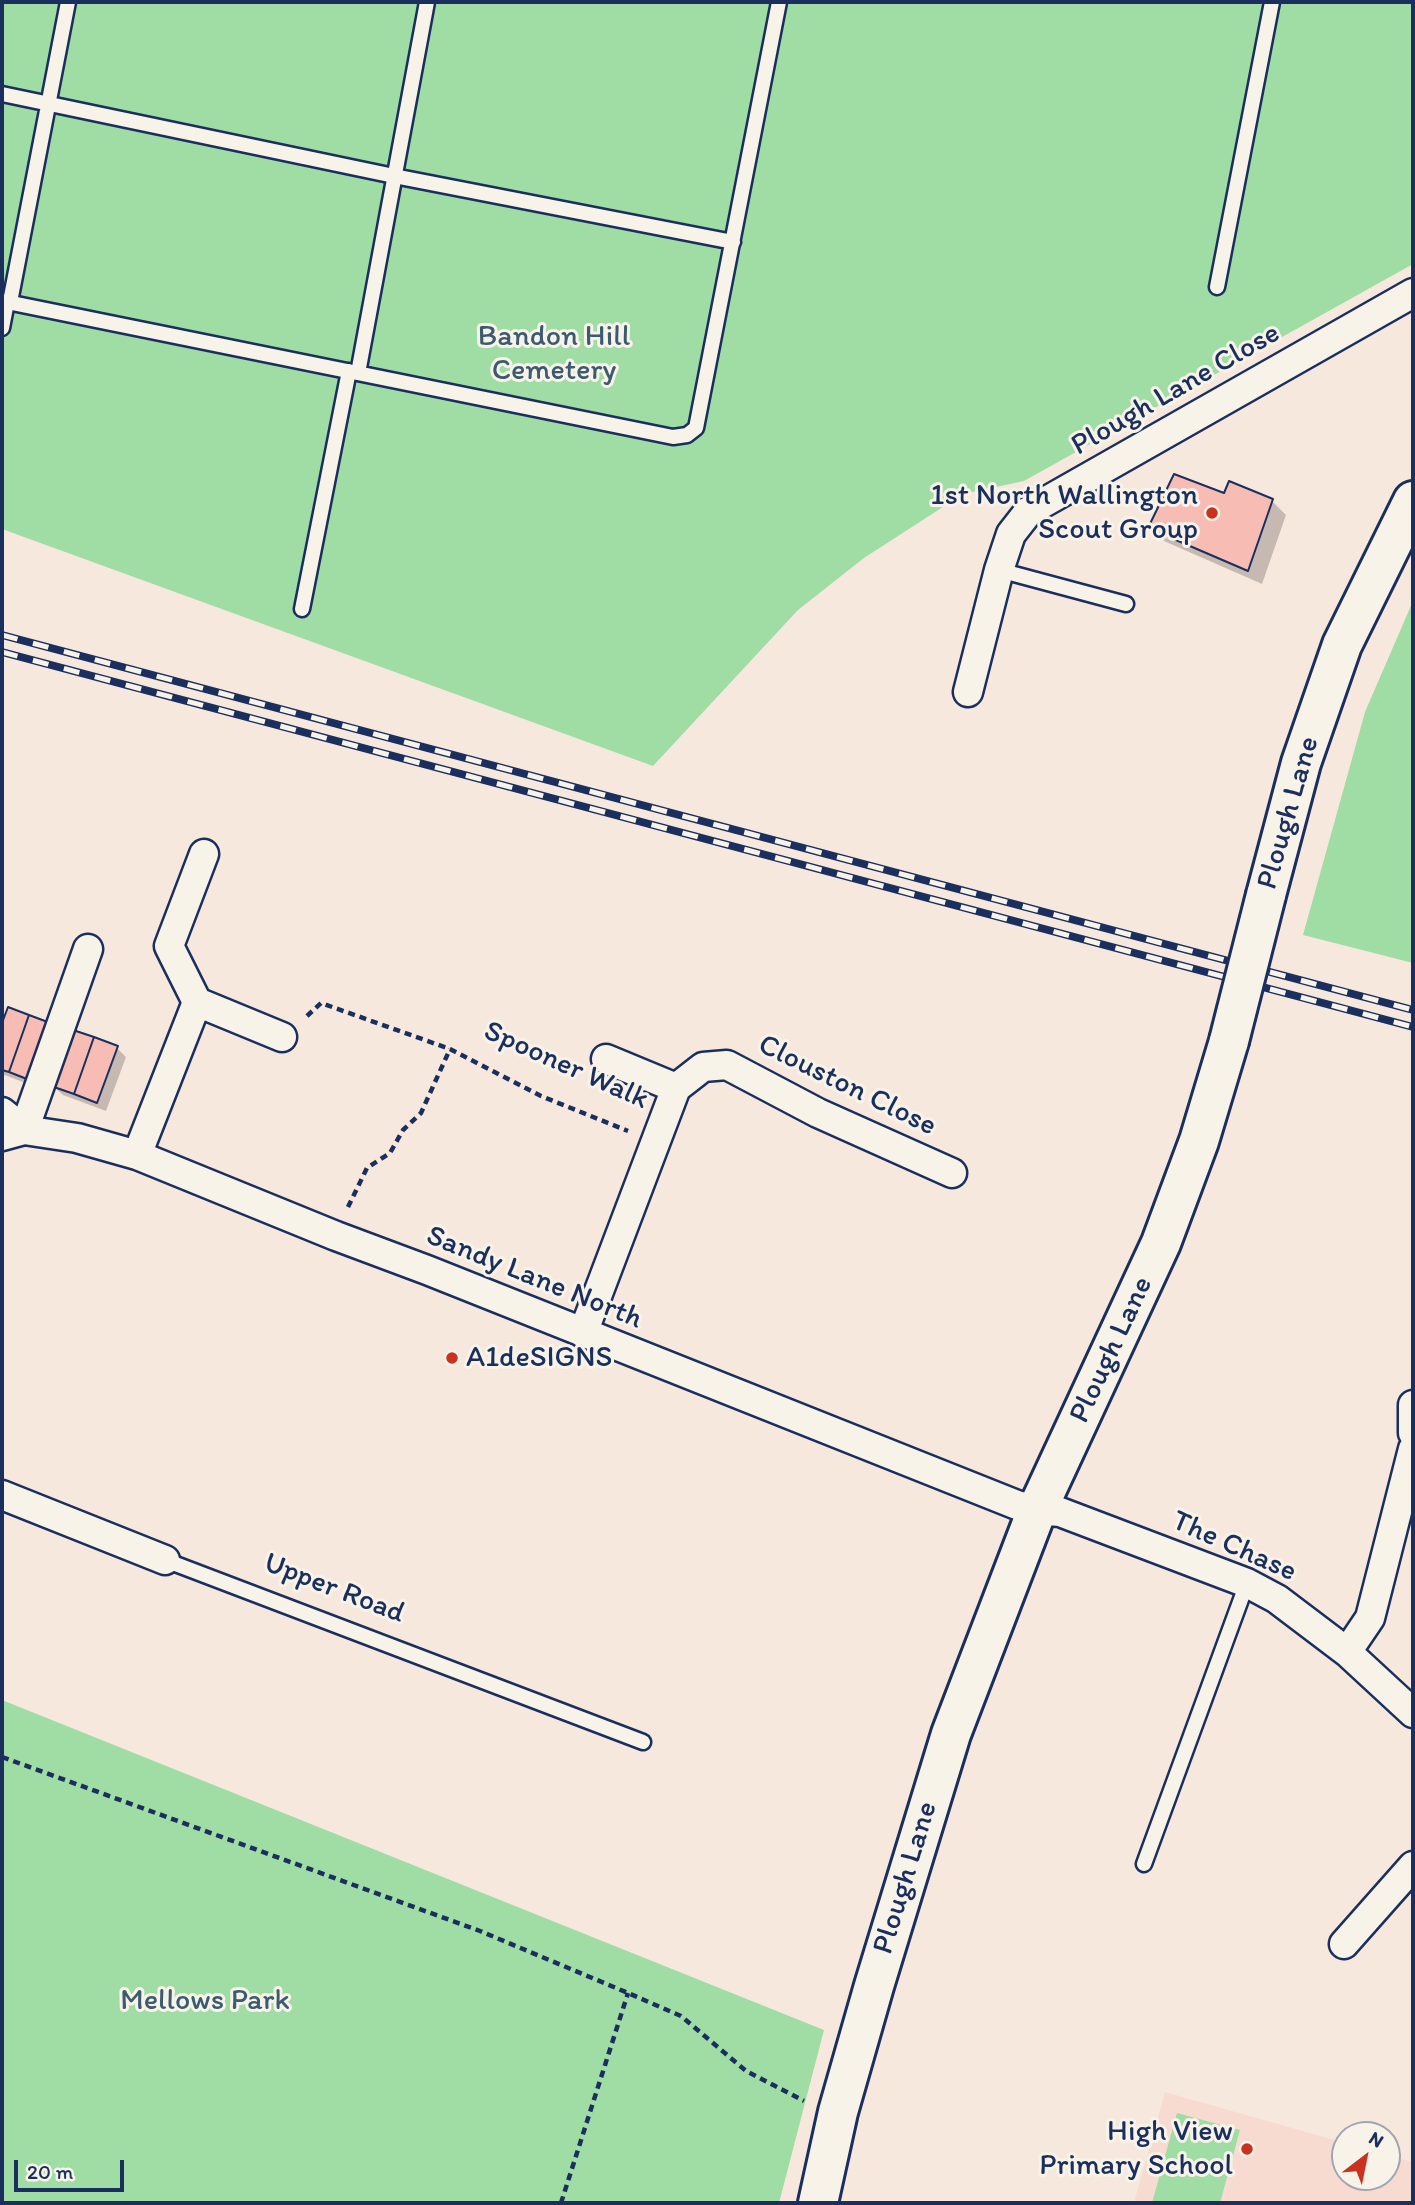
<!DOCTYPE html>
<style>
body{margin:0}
#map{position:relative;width:1415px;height:2205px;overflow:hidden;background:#f7e8de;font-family:Itim,sans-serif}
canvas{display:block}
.frame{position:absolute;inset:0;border:4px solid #1b2f5e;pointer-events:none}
.north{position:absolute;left:1331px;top:2121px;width:70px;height:70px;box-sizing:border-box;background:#f7f3e8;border:2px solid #9fa5b1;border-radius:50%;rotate:32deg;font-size:19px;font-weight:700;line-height:28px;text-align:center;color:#1b2f5e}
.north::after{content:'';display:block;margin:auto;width:24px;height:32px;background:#c8321e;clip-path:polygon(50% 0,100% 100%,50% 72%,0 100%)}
.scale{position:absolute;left:14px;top:2160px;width:110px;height:32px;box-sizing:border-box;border:4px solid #1b2f5e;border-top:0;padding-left:9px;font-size:21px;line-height:24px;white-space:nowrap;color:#1b2f5e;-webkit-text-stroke:5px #f7f3e8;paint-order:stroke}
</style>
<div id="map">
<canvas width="1415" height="2205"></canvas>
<div class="frame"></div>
<div class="north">N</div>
<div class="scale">20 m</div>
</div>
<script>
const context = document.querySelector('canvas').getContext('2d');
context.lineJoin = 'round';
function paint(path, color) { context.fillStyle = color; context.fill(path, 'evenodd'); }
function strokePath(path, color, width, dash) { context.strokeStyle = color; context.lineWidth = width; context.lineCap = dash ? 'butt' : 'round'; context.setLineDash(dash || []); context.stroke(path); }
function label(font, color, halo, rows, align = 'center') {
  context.font = font + ' Itim,sans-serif'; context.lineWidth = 6; context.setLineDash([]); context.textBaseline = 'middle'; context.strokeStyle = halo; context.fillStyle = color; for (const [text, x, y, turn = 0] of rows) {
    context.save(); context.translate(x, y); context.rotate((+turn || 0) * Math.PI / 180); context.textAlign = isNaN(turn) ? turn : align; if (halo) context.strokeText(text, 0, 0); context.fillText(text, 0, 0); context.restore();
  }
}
const built = new Path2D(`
 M1165,2092l180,51v34h42v-22l26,7v41h-279z`);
const green = new Path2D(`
 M2,2h1411v262l-389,217 -61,13 -99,64 -66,52 -145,156 -651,-237z
 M1413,601v362l-110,-28 62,-223z
 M2,1700l822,330 -45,173h-777z
 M1177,2113l63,17 -20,73h-68z`);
const shadow = new Path2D(`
 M1225,495l47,6 14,14 -24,69 -98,-43 -14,-14z
 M9,1009l32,80 -39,-15v-47z
 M117,1048l9,9 -20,54 -43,-16 -10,-9z`);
const building = new Path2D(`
 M1174,474l50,19 5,-12 44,18 -25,72 -100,-43z
 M8,1007l21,8 -20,57 -7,-2v-47z
 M29,1015l24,9 -21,57 -23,-9z
 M73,1030l21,7 -20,57 -23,-8z
 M94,1037l24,9 -21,57 -23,-9z`);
const path = new Path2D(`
 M307,1016l14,-13 129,46 91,47 87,35
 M348,1207l19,-39 23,-15 13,-23 18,-17 29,-64
 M2,1757l478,174 148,62 53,23 65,55 58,30
 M561,2203l67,-210`);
const lane = new Path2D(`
 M2,94l392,82 339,66
 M1217,287l55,-285
 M2,301l671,136 14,-2 9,-7 83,-426
 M10,302l58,-300
 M2,328l5,-26
 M358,373l69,-371
 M999,570l127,34
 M302,609l47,-238
 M165,1560l478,182
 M1144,1864l103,-281`);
const street = new Path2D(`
 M968,692l31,-122 12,-36 18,-23 384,-218
 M197,1002l-28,-56 35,-92
 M606,1059l70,29
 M2,1112l22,18
 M24,1130l64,-181
 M2,1136l22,-6 53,8 60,17 199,81 91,34 590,235 20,5 23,2 187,71 30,16 70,53 66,61
 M137,1155l60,-153 85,35
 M583,1333l93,-245 27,-21 24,-2 91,48 134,60
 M1413,1405v28
 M2,1495l163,65
 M1347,1652l23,-34 43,-169
 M1344,1944l69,-78`);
const secondary = new Path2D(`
 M1266,895l35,-132 41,-118 71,-144
 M818,2203l20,-91 36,-126 77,-252 86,-224 124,-267 38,-102 30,-100`);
const rail = new Path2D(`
 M2,635l1411,375
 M2,652l1411,375`);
const secondaryBridge = new Path2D(`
 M1229,1041l37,-146`);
const markers = [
 [1212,513,7,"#c8321e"],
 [452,1358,7,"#c8321e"],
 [1247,2149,7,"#c8321e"]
];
const parkNames = [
 ["Bandon Hill",554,337],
 ["Cemetery",554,371],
 ["Mellows Park",205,2001]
];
const streetNames = [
 ["Plough Lane Close",1176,390,-30],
 ["Plough Lane",1289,813,-74],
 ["Spooner Walk",566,1066,24],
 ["Clouston Close",847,1086,26],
 ["Sandy Lane North",534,1278,22],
 ["Plough Lane",1112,1350,-65],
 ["The Chase",1234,1547,24],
 ["Upper Road",334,1589,21],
 ["Plough Lane",906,1878,-73]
];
const poiNames = [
 ["1st North Wallington",1198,496],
 ["Scout Group",1198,530],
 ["A1deSIGNS",466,1358,"left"],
 ["High View",1233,2132],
 ["Primary School",1233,2166]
];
paint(built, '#f7dbd1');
paint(green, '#9fdda5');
paint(shadow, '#0003');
paint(building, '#f7bcb4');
strokePath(building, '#1b2f5e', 2);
strokePath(lane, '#1b2f5e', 19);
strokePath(street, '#1b2f5e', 33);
strokePath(secondary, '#1b2f5e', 44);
strokePath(path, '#1b2f5e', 4.5, [7, 5]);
strokePath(lane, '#f7f3e8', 14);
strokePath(street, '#f7f3e8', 28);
strokePath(secondary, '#f7f3e8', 38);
strokePath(rail, '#1b2f5e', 8);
strokePath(rail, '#f7f3e8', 5, [16]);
strokePath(secondaryBridge, '#1b2f5e', 44, []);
strokePath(secondaryBridge, '#f7f3e8', 38);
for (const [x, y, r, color] of markers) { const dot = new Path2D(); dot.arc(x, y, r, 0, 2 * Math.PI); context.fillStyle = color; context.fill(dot); strokePath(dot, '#f7f3e8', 2.5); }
label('30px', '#3c5a70', '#f7f3e8', parkNames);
label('30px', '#1b2f5e', '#f7f3e8', streetNames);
label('30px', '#1b2f5e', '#f7f3e8', poiNames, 'right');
</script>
